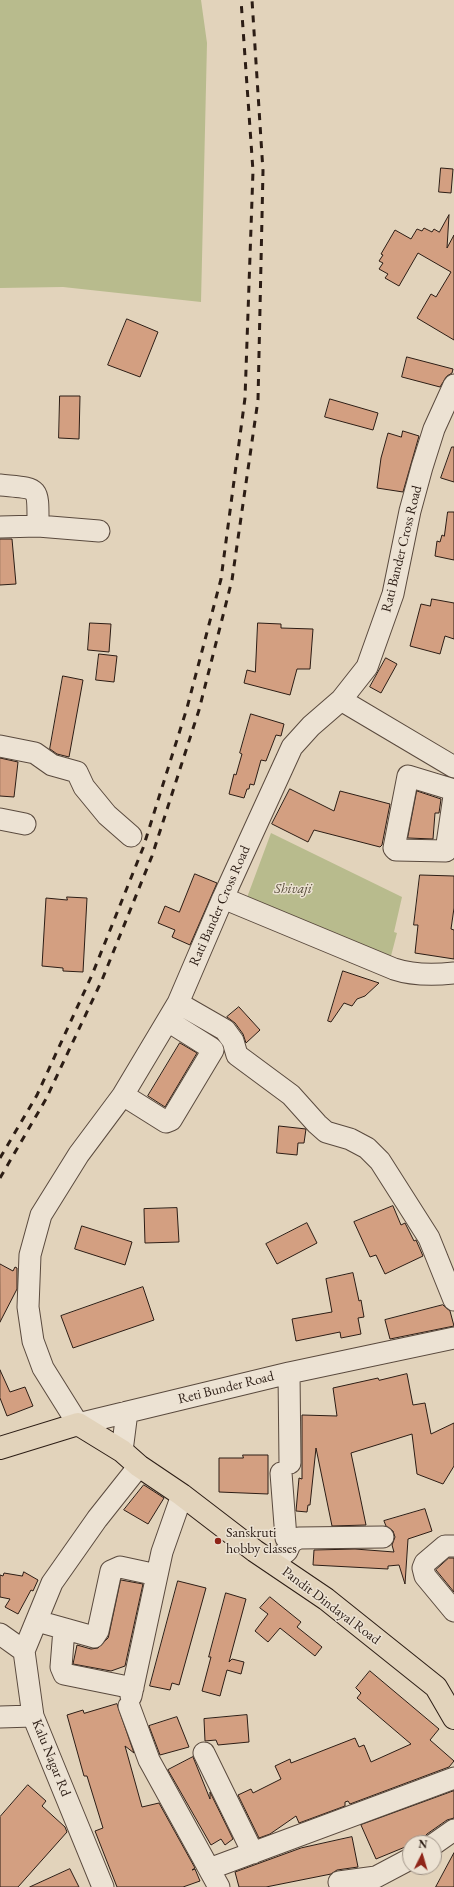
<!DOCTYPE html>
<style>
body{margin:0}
#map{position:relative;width:454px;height:1887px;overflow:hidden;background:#e2d3bb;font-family:"EB Garamond",serif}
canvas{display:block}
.north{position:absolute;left:402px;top:1835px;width:40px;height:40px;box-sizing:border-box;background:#ece2d3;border:1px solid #9f9387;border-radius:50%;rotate:5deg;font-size:11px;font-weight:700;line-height:16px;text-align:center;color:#2c1d15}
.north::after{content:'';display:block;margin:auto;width:14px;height:18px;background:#8f2418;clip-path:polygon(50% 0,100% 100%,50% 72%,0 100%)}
</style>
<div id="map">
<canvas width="454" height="1887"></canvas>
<div class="north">N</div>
</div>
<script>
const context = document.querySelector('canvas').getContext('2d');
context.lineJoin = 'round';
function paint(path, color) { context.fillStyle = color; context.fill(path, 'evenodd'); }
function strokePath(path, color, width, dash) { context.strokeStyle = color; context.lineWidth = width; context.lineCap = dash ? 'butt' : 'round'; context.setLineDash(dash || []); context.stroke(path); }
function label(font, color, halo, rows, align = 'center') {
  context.font = font + ' "EB Garamond",serif'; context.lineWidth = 3; context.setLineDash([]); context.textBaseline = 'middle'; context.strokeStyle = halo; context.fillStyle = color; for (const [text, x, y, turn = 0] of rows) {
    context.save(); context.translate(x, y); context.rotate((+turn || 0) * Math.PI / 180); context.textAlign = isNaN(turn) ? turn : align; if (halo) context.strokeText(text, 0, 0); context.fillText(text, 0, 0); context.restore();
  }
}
const green = new Path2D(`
 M0,0h201l6,43 -6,259 -138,-15 -63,1z
 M271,833l131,64 -8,35 3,1 -11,42 -41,-14 1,-5 -104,-45z`);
const building = new Path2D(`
 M441,168l12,1 -2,24 -12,-1z
 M449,215l-2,33 7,-13v105l-37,-22 14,-24 5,3 15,-25 -33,-19 -19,33 -14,-8 3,-4 -9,-5 4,-6 -4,-2 4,-6 -2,-1 14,-24 16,9 6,-10 5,2 2,-3 8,4 2,-3 5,3z
 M127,319l31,13 -18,45 -32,-12z
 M407,357l46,12 -1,4 -5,3 -7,11 -38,-10z
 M60,396h20l-1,43 -20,-1z
 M330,399l48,14 -5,17 -48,-13z
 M403,431l16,5 -16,56 -26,-4 4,-30 7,-25 13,4z
 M452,447h2v35l-13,-4z
 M448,512h6v48l-19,-4 2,-15 3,1 2,-7 2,1z
 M0,539h12l4,45 -16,1z
 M432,599l22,4v36l-9,-3 -5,18 -30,-8 11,-42 9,2z
 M90,623l21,1 -2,28 -21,-2z
 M258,623l23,1v4l32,1 -3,40h-13l-7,26 -46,-12 3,-13 8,2z
 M99,654l18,2 -3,26 -18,-2z
 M386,658l11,6 -16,29 -11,-6z
 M63,676l20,4 -14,77 -12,-3 -7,-5z
 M251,714l33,10 -3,12 -5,-1 -10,26 -5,-1 -7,25 -4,-1 -1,5h-2l-3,9 -15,-4 5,-20 2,1 6,-21 -2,-1z
 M0,758l18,4 -4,35 -14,-1z
 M290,789l44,22 6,-20 50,13 -8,41 -2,2 -66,-17 -6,12 -36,-18z
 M417,791l24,8 -2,14h-4l-2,26 -25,-1z
 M195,874l22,9 -27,62 -18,-8 3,-7 -17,-7 7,-17 14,6z
 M420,875l34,1v32l-3,21 3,1v29l-39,-6 3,-28h-4z
 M67,897l20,1 -4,74 -20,-1v-3l-21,-2 4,-68 21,2z
 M343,971l36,12 -14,13 -8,3 -5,7 -8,-3 -13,19 -3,-1z
 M239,1007l21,23 -14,13 -3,-9 -8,-11 -8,-6z
 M180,1043l17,10 -32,54 -17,-11z
 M279,1126l27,3 -2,14h-6l-1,12 -20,-2z
 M393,1206l8,19 4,-2 9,18 2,-1 7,16 -38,18 -9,-19 -6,2 -16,-35z
 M177,1208l2,34 -34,1 -1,-34z
 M307,1223l10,20 -40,21 -11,-20z
 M82,1226l50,16 -7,23 -50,-16z
 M0,1264l13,7 2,-4 2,1v21l-17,33z
 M353,1273l6,28 2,-1 3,17 -6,1 3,16 -20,4 -1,-6 -44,9 -4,-22 40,-7 -6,-33z
 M143,1287l11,33 -81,28 -12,-32z
 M443,1305l7,6 4,15 -64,13 -5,-19z
 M0,1370l10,22 15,-5 8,19 -26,10 -7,-18z
 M407,1374l6,31 12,-2 6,31 23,-11v43l-11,18 -26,-10 -5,-40 -61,19 15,72 -34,1 -16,-78 -6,57h-2l-1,7 -11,-1 3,-33 3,1v-64l35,1 -4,-28 45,-10 1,2z
 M243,1455h25v39l-49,-2v-34h24z
 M144,1485l20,13 -16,26 -24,-14z
 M425,1509l7,22 -24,8 -3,45 -6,-19 -11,1v3l-75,-4 1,-15 41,-1 39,3 -2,-7 3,-8 -2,-6 -7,-5 -2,-5z
 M449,1558h5v34l-18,-22z
 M24,1572l14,8 -5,11 -2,-1 -13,24 -13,-7 5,-8 -10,-2v-22l3,1 1,-3 18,3z
 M121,1580l22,4 -18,82 -14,5 -38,-7 4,-19 14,4 7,-1 10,-10z
 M178,1581l28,7 -27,97 -7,-2 -2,7 -20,-4z
 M226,1593l20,6 -17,63 3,-3 12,3 -3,12 -14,-4 -7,26 -18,-5 9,-34h-2z
 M270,1597l31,25 -4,5 25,20 -7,9 -35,-28 -12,14 -13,-11 13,-17 -8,-6z
 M370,1671l69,58 -9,11 24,21 -5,6 -99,37 -2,-3 -3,1v4l-46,17 -3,-7 -26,18 -11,4 -21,-43 13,-6 2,4 28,-14 -6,-13 15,-7 1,4 64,-25 4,9 5,-2 7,17 40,-18 -54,-46 4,-5 -5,-5z
 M117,1704l17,49 -9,-7 17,61 17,-4 36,65 -3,2 3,-1 5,12 -17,6h-66l-22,-56 8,-3 -16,-52h-3l-17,-61 16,-5 1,3z
 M247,1715l2,27 -31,3 -2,-5 -11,1 -1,-22z
 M177,1717l12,30 -29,8 -11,-29z
 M193,1757l17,42v-7l23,47 -8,6 -4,-6 -10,6 -43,-75z
 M28,1785l18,16 -4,5 23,21 2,5 -49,55h-18v-70z
 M454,1791v27l-7,2 -20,14 -4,5 -13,4v2l-34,14 -15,-34z
 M352,1837l6,30 -21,3 -6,4 -65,13h-27l-4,-15 66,-24z
 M454,1853v34h-18z
 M70,1869l9,18h-49z`);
const minor = new Path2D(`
 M454,385l-20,44 -12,38 -12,44 -17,83 -26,73 -26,33 -30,26 -19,21 -69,151 -45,105 -55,92 -44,59 -38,61 -11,40 -2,52 5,34 10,27 35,56 211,-51 165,-35
 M0,485c40,4 38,0 38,41
 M0,527l38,-1 61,5
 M341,700l113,67
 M0,746l35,7 17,12 25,7 7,15 23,28 24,21
 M454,790l-46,-14 -14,72 2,2 50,1 8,-55
 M0,819l25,5
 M223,898l171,71c18,6 41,6 60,4
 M178,1003l47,27 8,11 4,14 54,40 26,29 9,8 24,7 17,9 13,13 49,77 25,62
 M123,1095l43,27 5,-2 42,-70 -2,-2 -43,-27
 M289,1373l1,90
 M122,1451l5,-39
 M291,1542l8,-4 84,-1
 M454,1546h-9l-20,17 -2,5 2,8 29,35
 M273,1563l14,-12 4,-9 -5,-4 -5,-65
 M37,1621l57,16 4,-6 13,-60 9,-4 37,8
 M64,1629l-3,38 3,7 69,14
 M0,1634l24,17
 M131,1696l31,-144 20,-57
 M129,1706l20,54 70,127
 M0,1717l33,-1
 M204,1753l49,100
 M434,1844l20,-14
 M209,1869l245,-91
 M339,1882l37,-5 34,-18
 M103,1887l-70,-171 -9,-65 28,-68 45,-64 42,-53`);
const major = new Path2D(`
 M0,1448l78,-24 44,27 17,15 43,29 73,56 71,48 110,88 18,31`);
const rail = new Path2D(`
 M0,1158l37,-63 55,-120 51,-127 44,-140 34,-129 24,-181 8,-227 -12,-171
 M0,1178l46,-79 56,-119 50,-124 47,-146 33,-130 26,-180 5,-229 -11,-171`);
const markers = [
 [218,1541,4,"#8f2418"]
];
const streetNames = [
 ["Rati Bander Cross Road",402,549,-76],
 ["Rati Bander Cross Road",220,906,-66],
 ["Reti Bunder Road",226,1388,-14],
 ["Pandit Dindayal Road",331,1606,37],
 ["Kalu Nagar Rd",51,1758,68]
];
const parkNames = [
 ["Shivaji",293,889]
];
const poiNames = [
 ["Sanskruti",226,1533],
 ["hobby classes",226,1549]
];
paint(green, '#b8bb8d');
paint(building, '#d39f81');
strokePath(building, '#2c1d15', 1);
strokePath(minor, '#5a4a3e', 23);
strokePath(major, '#2c1d15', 24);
strokePath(minor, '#ece2d3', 21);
strokePath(major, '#e2d3bb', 22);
strokePath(rail, '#2c1d15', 3, [7, 7]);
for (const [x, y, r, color] of markers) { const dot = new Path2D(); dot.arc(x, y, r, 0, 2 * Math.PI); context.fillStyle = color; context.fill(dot); strokePath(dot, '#ece2d3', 1.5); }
label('14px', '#2c1d15', '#ece2d3', streetNames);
label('italic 14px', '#564c39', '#ece2d3', parkNames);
label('14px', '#2c1d15', '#ece2d3', poiNames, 'left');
</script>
